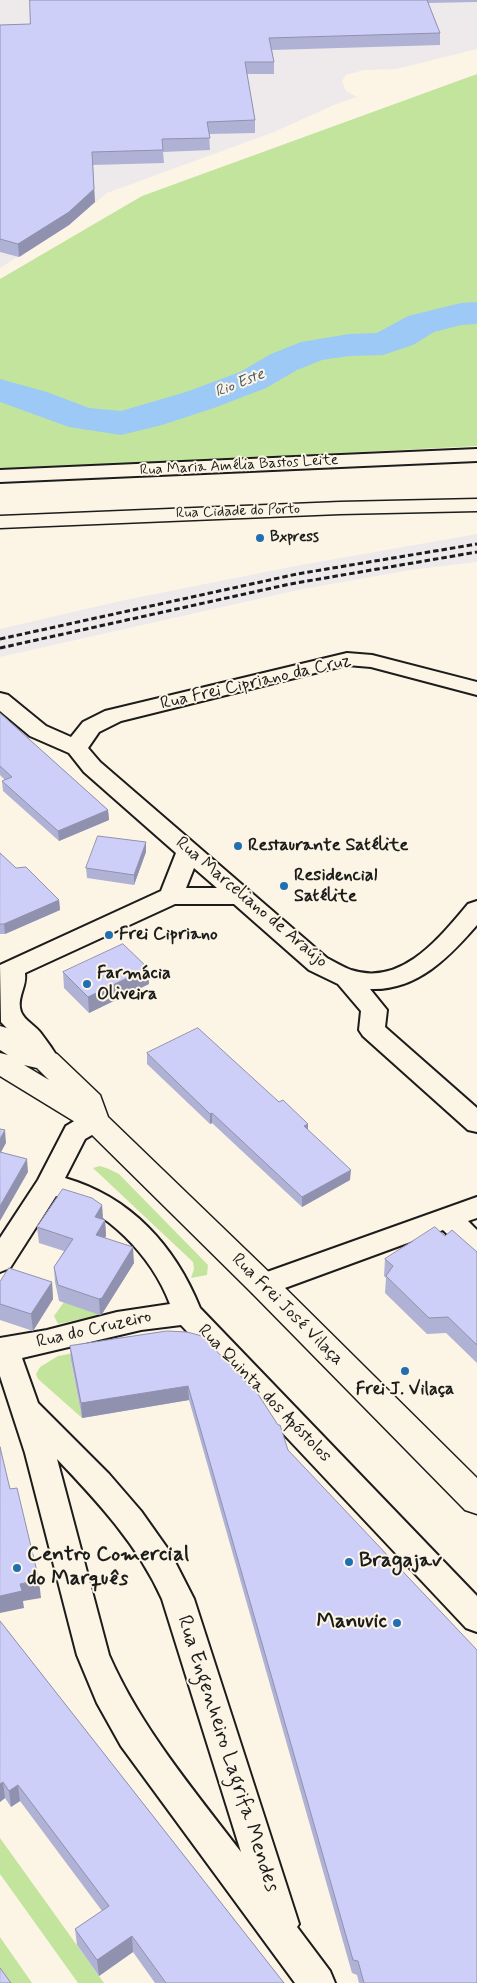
<!DOCTYPE html>
<meta charset="utf-8">
<style>
body{margin:0}
canvas{display:block;background:#fcf5e5}
</style>
<canvas width="477" height="1983"></canvas>
<script>
const context = document.querySelector('canvas').getContext('2d');
context.lineJoin = 'round';
function paint(path, color) { context.fillStyle = color; context.fill(path, 'evenodd'); }
function strokePath(path, color, width, dash) { context.strokeStyle = color; context.lineWidth = width; context.lineCap = dash ? 'butt' : 'round'; context.setLineDash(dash || []); context.stroke(path); }
function label(font, color, halo, rows, align = 'center') {
  context.font = font + ' Mynerve,sans-serif'; context.lineWidth = 4; context.setLineDash([]); context.textBaseline = 'middle'; context.strokeStyle = halo; context.fillStyle = color; for (const [text, x, y, turn = 0] of rows) {
    context.save(); context.translate(x, y); context.rotate((+turn || 0) * Math.PI / 180); context.textAlign = isNaN(turn) ? turn : align; if (halo) context.strokeText(text, 0, 0); context.fillText(text, 0, 0); context.restore();
  }
}
const built = new Path2D(`
 M0,0h477v49l-80,20 -33,1 -18,5 -4,6 4,10 11,6 -21,7 -62,28 -167,61 -38,32 -69,43z
 M477,534v28l-67,8 -112,20 -298,67v-28l120,-28 175,-35z`);
const green = new Path2D(`
 M477,74v372l-477,25v-192l142,-83z
 M100,1166l9,3 10,5 89,91 -1,10 -16,3 3,-9 -1,-7 -100,-94z
 M64,1302l38,13 -44,9 -4,-8z
 M162,1336l-91,26 11,56 -44,-39 -2,-5 4,-7 18,-11z
 M0,1838l104,145h-26l-78,-109z
 M0,1937l32,46h-30l-2,-2z`);
const river = new Path2D(`
 M477,302v22l-16,1 -27,7 -21,13 -30,10 -34,1 -27,4 -25,10 -31,18 -52,20 -52,17 -41,10 -52,-8 -69,-25v-23l47,13 42,16 32,3 65,-19 54,-20 31,-18 30,-12 48,-8 28,-1 31,-17 53,-13z`);
const minor = new Path2D(`
 M477,449v12l-477,21v-12z
 M347,653l25,2 105,27v13l-106,-28 -24,-2 -226,56 -22,11 -11,16 12,14 227,196c8,4 16,9 24,12 51,17 89,-33 117,-66l9,-3v24c-28,32 -60,66 -107,64l17,21 -2,17 92,81v24l-9,-2 -105,-94 -4,-6 2,-19 -23,-27 -29,-14 -75,-66h-59l-150,69c2,13 -7,22 -5,35 1,10 13,16 20,24 7,9 14,19 20,29l-4,6 -9,3 -9,-3 -17,-24 -20,-21 -1,-57 161,-74 15,-38 -92,-81 -15,-19 -39,-17 -30,-25v-18l8,2 38,31 25,11 12,-15 22,-11zM194,868l23,20h-31z
 M95,1112l9,2 4,7 -4,7 -19,11 -20,39c66,19 110,68 135,130l277,288v36l-11,-4 -285,-303 -40,5 -119,28 16,45 71,71 32,37 29,41 24,47 105,325 -2,3 33,44 5,12h-40l-174,-237 -24,-43 -20,-48 -52,-202 -25,-77v-38l47,-8 70,-18 53,-8c-18,-48 -64,-96 -114,-108l-46,72 -10,4v-34l38,-58 28,-54 20,-12zM57,1459c40,42 81,86 105,140l79,253c-48,-63 -100,-124 -132,-197z
 M477,1197v21l-9,3 9,9v26l-10,-3 -24,-23 -180,66 -10,-3 -4,-8 4,-8z`);
const primary = new Path2D(`
 M477,499v12l-137,3 -340,14v-12l340,-14z
 M0,1026l10,3 27,20 20,5 43,41 8,22 166,160 203,201v36l-12,-4 -213,-217 -167,-165 -85,-52v-23l8,2 -8,-5zM24,1065l13,3 12,12z`);
const rail = new Path2D(`
 M0,639l297,-65 180,-30
 M0,648l290,-64 187,-32`);
const wall = new Path2D(`
 M30,0h447v2l-49,1 12,30v12l-168,5 2,12v12h-27l8,46v13l-46,1 1,16 -47,2 1,11 -71,2 2,37 -26,23 -50,32 -19,-5v-227l30,-1z
 M0,713l108,97 1,10 -50,21 -56,-50 -1,-10 3,-1 -5,-5z
 M146,852l-12,33 -47,-7 -1,-10z
 M0,853l16,15 43,32 1,10 -55,24h-5z
 M148,968l1,16 -60,29 -25,-25 -1,-16z
 M147,1053l132,49 29,22v7l42,49 -48,27 -90,-84 -2,1 -63,-60z
 M102,1205l1,14 2,1 1,16 -1,2 29,25 -32,51 -2,1 -41,-14 -4,-19 -1,-15 10,-16 -25,-8 -2,-16z
 M445,1236l32,16v111l-31,-30 -19,1 -42,-41 1,-15 -2,-2 1,-17z
 M0,1282h52l1,17 -20,32 -33,-11z
 M167,1331l121,119 189,533h-118l-2,-8 -5,-2 -163,-573 -107,18 -11,-57 -1,-15z
 M0,1621l284,362h-129l-22,-31 -34,24 -22,-31 -2,-16 27,-18 -82,-110 -9,6 -6,-9 -5,4z`);
const shadedWall = new Path2D(`
 M94,189l1,13 -26,23 -50,32 -1,-13z
 M108,810l1,10 -50,21 -1,-10z
 M146,842v10l-12,33v-10z
 M59,900l1,10 -55,24 -1,-10z
 M148,968l1,16 -60,29 -1,-16z
 M212,1113v10l-2,1v-10z
 M308,1124v10l-4,-8z
 M5,1130l1,13 -6,11v-15z
 M27,1159l1,13 -28,49v-15z
 M351,1170l-1,10 -48,27v-10z
 M102,1205l1,16 -8,-4z
 M105,1220l1,16 -9,14 -1,-15z
 M133,1247l1,16 -32,51 -2,1 -1,-16z
 M52,1282l1,17 -20,32 -2,-17z
 M188,1386l1,14 -107,18 -1,-15z
 M39,1580l2,18 -18,3 1,7 -24,5v-17l20,-12z
 M3,1782l2,16 -5,4v-18z
 M18,1785l2,16 -9,6 -2,-16z
 M132,1936l1,16 -34,24 -2,-16z`);
const building = new Path2D(`
 M30,0h397l13,33 -171,5 5,24h-29l10,58 -48,2 3,16 -48,1 1,11 -71,2 2,37 -25,23 -51,32 -18,-5v-214l30,-1z
 M0,713l108,97 -50,21 -56,-50 10,-4 -12,-11z
 M98,836l48,6 -12,33 -48,-7z
 M0,853l16,15 10,-1 33,33 -55,24h-4z
 M123,944l25,24 -60,29 -25,-25z
 M198,1028l81,74 4,-2 25,24 -4,2 47,44 -49,27 -90,-84 -2,1 -63,-61z
 M0,1129l5,1 -5,9z
 M0,1152l27,7 -27,47z
 M63,1189l29,9 10,7 -7,12 10,3 -9,15 37,12 -31,51 -3,1 -41,-14 -4,-18 19,-28 -36,-12z
 M435,1227l10,9 7,-6 25,22v93l-29,-28 -19,1 -43,-42 7,-10 -8,-7z
 M9,1268l43,14 -21,32 -31,-10v-22z
 M167,1331l20,1 15,4 56,58 20,31h2l8,25 189,200v333h-113l-6,-22 -5,-1 -165,-574 -107,17 -11,-57z
 M0,1447l10,42 7,-1 22,92 -19,4 2,7 -22,5z
 M0,1621l284,362h-118l-34,-47 -35,24 -22,-31 34,-23 -91,-121 -9,6 -6,-9 -3,2z
 M0,1968l11,15h-11z`);
const markers = [
 [260,538,5,"#1f6fb2"],
 [238,846,5,"#1f6fb2"],
 [284,886,5,"#1f6fb2"],
 [109,935,5,"#1f6fb2"],
 [87,984,5,"#1f6fb2"],
 [405,1371,5,"#1f6fb2"],
 [349,1562,5,"#1f6fb2"],
 [17,1568,5,"#1f6fb2"],
 [397,1623,5,"#1f6fb2"]
];
const farStreetnames = [
 ["Rua Maria Amélia Bastos Leite",239,466,-3],
 ["Rua Cidade do Porto",238,512,-2]
];
const farPoinames = [
 ["Bxpress",270,538]
];
const farWaternames = [
 ["Rio Este",240,384,-22]
];
const streetNames = [
 ["Rua Frei Cipriano da Cruz",256,683,-13],
 ["Rua Marceliano de Araújo",251,903,40],
 ["Rua Frei José Vilaça",287,1310,45],
 ["Rua do Cruzeiro",94,1330,-13],
 ["Rua Quinta dos Apóstolos",264,1394,46]
];
const poiNames = [
 ["Restaurante Satélite",248,846],
 ["Residencial",294,876],
 ["Satélite",294,897],
 ["Frei Cipriano",119,935],
 ["Farmácia",97,974],
 ["Oliveira",97,995],
 ["Frei J. Vilaça",405,1390,"center"]
];
const nearPoinames = [
 ["Centro Comercial",27,1556],
 ["do Marquês",27,1580],
 ["Bragajav",359,1562],
 ["Manuvic",387,1623,"right"]
];
const nearStreetnames = [
 ["Rua Engenheiro Lagrifa Mendes",227,1754,72]
];
paint(built, '#eeeaeb');
paint(green, '#c3e49d');
paint(river, '#9cc9f6');
strokePath(minor, '#1c1c1c', 4);
strokePath(primary, '#1c1c1c', 3);
paint(minor, '#fcf5e5');
paint(primary, '#fcf5e5');
strokePath(rail, '#1c1c1c', 3, [5.5, 3]);
paint(wall, '#b0b2d5');
paint(shadedWall, '#9091ae');
paint(building, '#cdcff8');
strokePath(building, '#9091ae', 1);
for (const [x, y, r, color] of markers) { const dot = new Path2D(); dot.arc(x, y, r, 0, 2 * Math.PI); context.fillStyle = color; context.fill(dot); strokePath(dot, '#fcf5e5', 2); }
label('15px', '#1c1c1c', '#fcf5e5', farStreetnames);
label('bold 15px', '#1c1c1c', '#fcf5e5', farPoinames, 'left');
label('italic 16px', '#495968', '#fcf5e5', farWaternames);
label('18px', '#1c1c1c', '#fcf5e5', streetNames);
label('bold 18px', '#1c1c1c', '#fcf5e5', poiNames, 'left');
label('bold 21px', '#1c1c1c', '#fcf5e5', nearPoinames, 'left');
label('21px', '#1c1c1c', '#fcf5e5', nearStreetnames);
</script>
